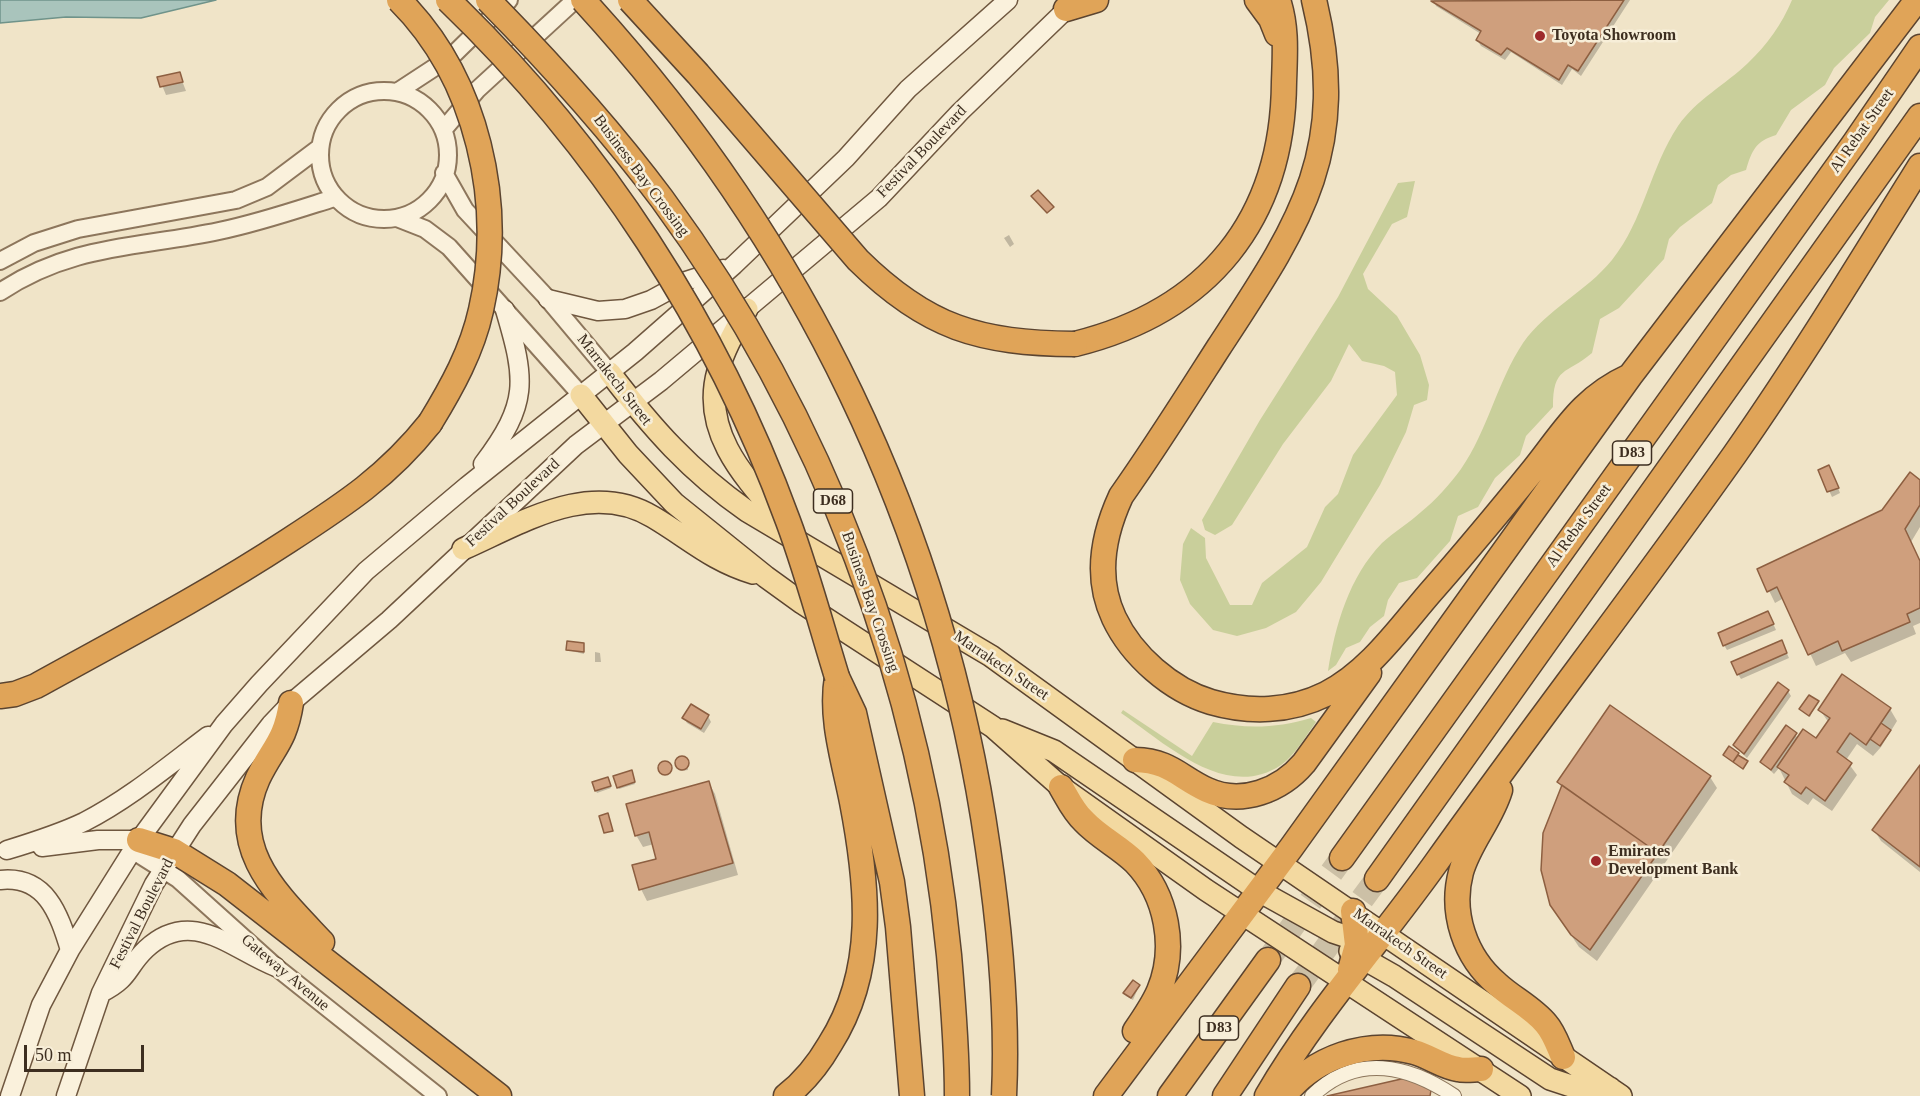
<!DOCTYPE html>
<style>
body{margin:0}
#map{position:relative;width:1920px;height:1096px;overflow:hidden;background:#f0e4c8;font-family:"Times New Roman",serif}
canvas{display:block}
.scale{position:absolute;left:24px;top:1045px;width:120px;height:27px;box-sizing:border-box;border:3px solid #3d2e20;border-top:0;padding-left:8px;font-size:18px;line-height:21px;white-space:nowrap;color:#3d2e20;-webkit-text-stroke:4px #f7eed8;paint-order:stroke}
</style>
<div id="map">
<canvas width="1920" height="1096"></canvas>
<div class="scale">50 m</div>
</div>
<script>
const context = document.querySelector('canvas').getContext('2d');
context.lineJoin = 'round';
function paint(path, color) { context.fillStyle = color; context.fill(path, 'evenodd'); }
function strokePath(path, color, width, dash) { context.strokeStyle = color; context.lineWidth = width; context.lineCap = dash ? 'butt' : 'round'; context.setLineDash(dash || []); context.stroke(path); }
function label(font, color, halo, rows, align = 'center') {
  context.font = font + ' "Times New Roman",serif'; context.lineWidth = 5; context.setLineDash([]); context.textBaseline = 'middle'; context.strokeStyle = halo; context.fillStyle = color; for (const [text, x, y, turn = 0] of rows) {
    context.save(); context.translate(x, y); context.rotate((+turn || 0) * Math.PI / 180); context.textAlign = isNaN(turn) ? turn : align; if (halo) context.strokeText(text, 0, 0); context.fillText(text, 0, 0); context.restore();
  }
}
const green = new Path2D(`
 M1792,0h97l-14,17 -5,16 -36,35 -9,17 -34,25 -15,25c-20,6 -24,15 -30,35l-15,5 -13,10 -6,18 -32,24 -11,12 -5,20 -45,49 -19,11 -8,34c-26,22 -39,13 -39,54l-27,29 -6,19 -25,23 -17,29 -20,9 -8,25 -33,37 -18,5 -11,17 -4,16 -14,11 -10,15 -14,6 -10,17 -8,6c7,-45 21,-94 54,-128 12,-11 27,-20 39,-31 14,-11 29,-28 40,-43 27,-39 36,-87 62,-126 24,-34 63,-51 89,-83 32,-40 38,-92 66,-134 19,-27 47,-41 70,-63 19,-18 34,-39 44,-63z
 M1415,181l-8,36 -15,7 -29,50 5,15 29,27 23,39 9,30 -2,15 -13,5 -8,27 -26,53 -59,97 -25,30 -30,16 -29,8 -24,-6 -23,-26 -10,-24 3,-36 8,-16 14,10 1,20 24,47h22l10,-22 45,-36 18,-40 13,-13 15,-39 44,-60 -2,-23 -11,-6 -22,-5 -13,-17 -18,37 -48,63 -51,81 -17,10 -10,-5 -3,-10 58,-100 78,-123 60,-114z
 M1123,710l69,46 21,-34c34,7 65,6 98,-4l5,4c-10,14 -22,34 -35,43 -55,37 -116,-22 -160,-52z`);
const water = new Path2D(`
 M0,0h216l-75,18 -75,-1 -66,6z`);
const shadow = new Path2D(`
 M1434,0h196l-49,76 -9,-7 -10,16 -51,-33 -6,8 -24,-14 -4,-6 4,-6 -45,-28z
 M179,73l7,18 -20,4 -7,-17z
 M1009,235l5,9 -4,3 -6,-9z
 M1820,471l12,1 8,21 -8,4z
 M1920,482v45l-9,15 9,20v61l-7,3 3,8 -65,28 -6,-9 -29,13 -32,-68 -9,5 -16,-33 124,-59z
 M1771,619l5,11 -49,20 -3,-5z
 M583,644l1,10 -17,-4z
 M1784,647l5,11 -48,21 -3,-5z
 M595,652l5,1 1,9h-6z
 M1788,691l3,5 -44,62 -13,-12z
 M1817,702l-7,15 -9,-8z
 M1890,709l7,12 -16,26 -8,9 -16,-12 -11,16 11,15 -25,36 -19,-13 -5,7 -16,-11 -13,-26 -5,6 -12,-12 33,-28 3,5 19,1 12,-17 -9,-13z
 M708,716l3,6 -7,11 -17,-10 -3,-5z
 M685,759l3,11 -8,1 -3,-10z
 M667,763l4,10 -7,2 -4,-10z
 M1920,768v104l-39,-31 -7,-11z
 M632,774l3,10 -16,5 -1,-2z
 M1710,777l7,11 -120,173 -18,-14 -20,-30 3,-129 -3,-6z
 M609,781l2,7 -14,5 -1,-2z
 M709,783l6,11 23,81 -91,26 -6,-12 17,-29 -4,-16 -11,3 -7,-12z
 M1139,986l-6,14 -7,-4 -1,-2z`);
const building = new Path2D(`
 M1624,0l-46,71 -10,-6 -9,15 -52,-32 -6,7 -25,-15 5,-9 -50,-30z
 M180,72l3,10 -23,5 -3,-10z
 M1038,190l16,17 -7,6 -16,-17z
 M1829,465l10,23 -12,4 -9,-22z
 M1910,472l10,8v25l-15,24 15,32v47l-13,6 3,8 -68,29 -4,-10 -30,14 -31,-68 -10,5 -10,-23 125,-59z
 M1768,611l6,13 -51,22 -5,-13z
 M1782,640l5,13 -50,22 -6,-13z
 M567,641l17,2v9l-18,-2z
 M1842,674l49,34 -25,37 -16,-12 -13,19 15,11 -27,38 -19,-14 -5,7 -17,-12 5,-7 -12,-8 26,-38 13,9 14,-20 -12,-8z
 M1778,682l11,8 -45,64 -11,-9z
 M1809,695l10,6 -10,15 -10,-7z
 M691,704l18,11 -8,14 -19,-11z
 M1610,705l101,71 -53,77 -101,-71z
 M1881,723l10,7 -11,16 -10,-7z
 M1786,725l11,8 -26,37 -11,-8z
 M1729,746l10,7 -6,9 -10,-7z
 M1738,755l10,6 -5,8 -10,-7z
 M675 763a7 7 0 1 1 14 0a7 7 0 1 1-14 0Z
 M658 768a7 7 0 1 1 14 0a7 7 0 1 1-14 0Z
 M1920,765v102l-48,-37z
 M632,770l3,12 -18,6 -4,-12z
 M608,777l3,9 -16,5 -3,-9z
 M709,781l24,82 -94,27 -7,-25 24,-6 -7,-27 -14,4 -9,-32z
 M1562,785l96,68 -68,97 -19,-15 -21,-30 -9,-35 2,-37z
 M608,813l5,18 -9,2 -5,-17z
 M1133,980l7,5 -9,13 -8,-5z
 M1410,1077l21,13 -1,6h-103z`);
const motorwayTunnel = new Path2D(`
 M1268,960l74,-102
 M1298,986l79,-107`);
const minor = new Path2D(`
 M1312,1096c44,-43 96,-31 142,0`);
const tertiary = new Path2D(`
 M320 155a64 64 0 1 1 128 0a64 64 0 1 1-128 0Z
 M397,92l55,-36 57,-56
 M444,129l33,-39 98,-90
 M444,173l21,37 83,89 62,74
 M397,218l28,11 24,18 132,148
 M0,261l34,-18 44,-14 158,-29 31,-13 52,-39
 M0,292c72,-48 139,-44 219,-61 39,-8 77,-21 115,-33
 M132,850l46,29 98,88 162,129`);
const secondary = new Path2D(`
 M548,299l50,12 27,-2 26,-9 35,-19 37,-12
 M483,464c46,-61 43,-83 22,-154
 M42,847l56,-7h41
 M7,850c26,-8 52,-16 77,-28 45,-23 84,-56 124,-86
 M0,880c46,-5 59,34 70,70
 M101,993c30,-15 25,-25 45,-44 46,-43 86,1 130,18
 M10,1096l31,-91 29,-55 69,-110 85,-116 35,-40 107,-113 101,-85 168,-134 99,-87 112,-107 62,-69 100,-89
 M66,1096l35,-103 53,-109 38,-59 79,-101 20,-21 98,-83 187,-175 85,-64 218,-183 81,-86 114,-110`);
const primary = new Path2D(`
 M747,309c-11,20 -23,40 -29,62 -18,64 31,111 69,155
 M610,373c42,55 80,98 137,138l244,145 250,181 380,259
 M581,395l47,59 46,49 92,74 36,26 191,124 68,60 145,103 314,206
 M463,549c59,-26 127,-70 190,-32 37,22 58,43 100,56
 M1002,730l52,21 205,140 74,41 12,4 26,-1
 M1350,951l44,25 156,103 27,9h33`);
const motorway = new Path2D(`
 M1257,0l14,19 6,15
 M1314,0c37,152 -16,226 -95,347 -32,50 -64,101 -98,149 -18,39 -26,82 -7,122 18,38 57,72 97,84 38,11 79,10 115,-8 42,-21 73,-65 103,-100 36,-41 71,-83 105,-125 31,-39 48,-71 96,-93
 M1066,9l30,-9
 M1075,344c133,-33 208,-124 209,-262 1,-29 3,-55 -6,-82
 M837,677l17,36 38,169 6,45 14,169
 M0,696l15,-2 21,-8c85,-47 171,-92 252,-145 57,-37 100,-65 142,-118
 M291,703c-6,39 -18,44 -33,75 -32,71 20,117 64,164
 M1135,760c35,1 44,17 72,30 35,16 74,0 97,-27l65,-90
 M1061,787c7,12 13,25 23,34 15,16 36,26 51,41 32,33 42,86 24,129 -6,14 -15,27 -24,40
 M1500,790c-9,30 -31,53 -39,82 -11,41 4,85 36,112 15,14 36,24 49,40 8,9 12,22 17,33
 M139,840l35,11 53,33 272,212
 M1342,858l513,-716 65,-95
 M1377,879l543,-763
 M1350,970l7,-25 -4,-34
 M786,1096c18,-14 33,-33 44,-52 47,-74 38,-159 22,-242 -8,-41 -22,-83 -15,-125
 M1106,1096l185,-248 339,-472 287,-376
 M1170,1096l98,-136
 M1225,1096l73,-110
 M1267,1096c49,-84 115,-157 171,-236 97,-136 200,-269 297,-406 65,-93 125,-191 185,-288
 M1284,1096c29,-39 84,-57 130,-44 15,4 29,15 44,17 7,2 16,0 23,0`);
const motorwayBridge = new Path2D(`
 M399,0c79,79 106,203 82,310 -9,41 -29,77 -51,113
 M448,0c151,145 268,324 340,521 19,51 33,104 49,156
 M488,0c62,63 121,128 174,199 162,220 261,484 287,756 4,46 8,94 8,141
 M583,0c220,240 359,526 405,849 12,81 20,165 16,247
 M630,0l68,74 160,186c69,68 121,83 217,84`);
const markers = [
 [1540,36,6,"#9e2a2b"],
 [1596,861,6,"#9e2a2b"]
];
const shields = [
 [1632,453,39],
 [833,501,39],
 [1219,1028,39]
];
const shieldNames = [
 ["D83",1632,453],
 ["D68",833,501],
 ["D83",1219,1028]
];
const poiNames = [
 ["Toyota Showroom",1552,36],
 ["Emirates",1608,852],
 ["Development Bank",1608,870]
];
const streetNames = [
 ["Al Rebat Street",1862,131,-55],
 ["Festival Boulevard",922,152,-46],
 ["Business Bay Crossing",641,176,53],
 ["Marrakech Street",614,380,52],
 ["Festival Boulevard",513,503,-43],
 ["Al Rebat Street",1579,526,-54],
 ["Business Bay Crossing",870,602,71],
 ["Marrakech Street",1001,666,34],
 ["Festival Boulevard",142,914,-63],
 ["Marrakech Street",1400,944,35],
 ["Gateway Avenue",285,973,40]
];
paint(green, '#c9cf9b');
paint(water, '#a9c4bc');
strokePath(water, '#6f938a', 1.5);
paint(shadow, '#0003');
paint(building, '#cf9f7d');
strokePath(building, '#8d5f41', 1.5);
strokePath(motorwayTunnel, '#ccc0a6', 24, [24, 12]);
strokePath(minor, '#8d765c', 16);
strokePath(tertiary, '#8d765c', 20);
strokePath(secondary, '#6f573f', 21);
strokePath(primary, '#5b4430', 24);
strokePath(motorway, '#5b4430', 27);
strokePath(minor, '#faf1dc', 14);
strokePath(tertiary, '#faf1dc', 16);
strokePath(secondary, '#faf1dc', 18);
strokePath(primary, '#f3d9a0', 21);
strokePath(motorway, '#e0a458', 24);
strokePath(motorwayBridge, '#5b4430', 27, []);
strokePath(motorwayBridge, '#e0a458', 24);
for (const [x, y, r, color] of markers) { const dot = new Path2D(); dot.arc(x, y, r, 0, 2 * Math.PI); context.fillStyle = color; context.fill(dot); strokePath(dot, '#f7eed8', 2); }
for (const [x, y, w] of shields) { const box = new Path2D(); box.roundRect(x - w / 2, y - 12, w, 24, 4.5); context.fillStyle = '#f7eed8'; context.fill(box); strokePath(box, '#3d2e20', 1.5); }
label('bold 15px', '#3d2e20', null, shieldNames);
label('bold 16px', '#3d2e20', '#f7eed8', poiNames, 'left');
label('16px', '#3d2e20', '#f7eed8', streetNames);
</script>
